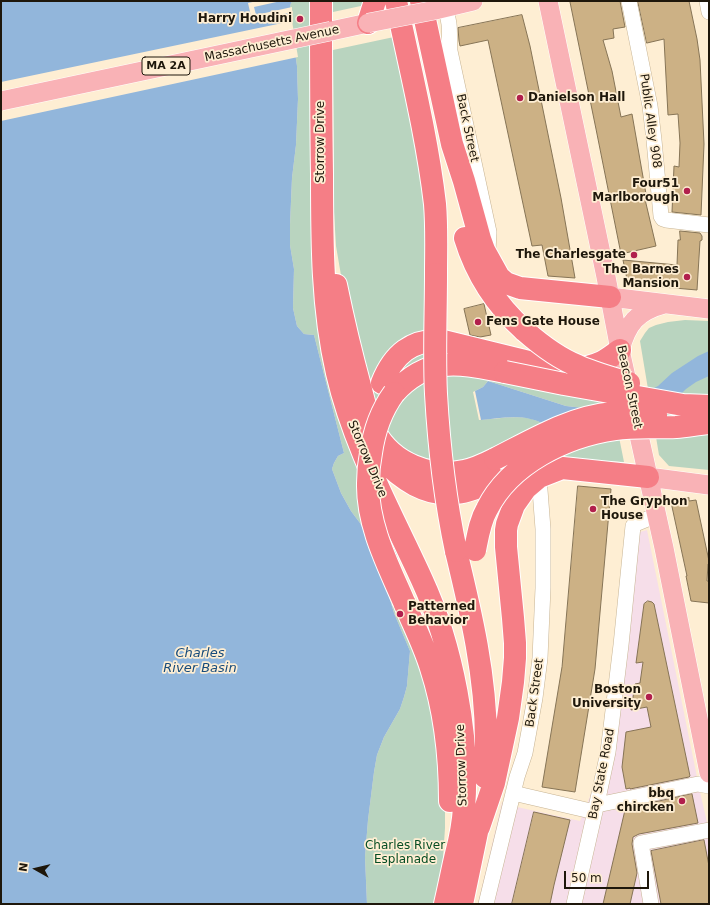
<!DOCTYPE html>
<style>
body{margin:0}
#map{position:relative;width:710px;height:905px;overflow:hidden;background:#feeed3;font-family:"DejaVu Sans",sans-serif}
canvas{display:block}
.frame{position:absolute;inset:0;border:2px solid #1e170b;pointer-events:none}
.north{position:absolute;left:16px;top:849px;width:40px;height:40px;-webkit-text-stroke:3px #feeed3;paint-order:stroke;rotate:278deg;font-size:11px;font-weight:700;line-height:16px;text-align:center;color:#1e170b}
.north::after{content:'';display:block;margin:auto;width:14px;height:18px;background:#1e170b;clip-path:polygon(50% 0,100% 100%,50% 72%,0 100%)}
.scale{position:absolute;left:564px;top:871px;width:85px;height:18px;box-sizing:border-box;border:2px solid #1e170b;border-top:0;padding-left:5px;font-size:12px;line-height:14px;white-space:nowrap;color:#1e170b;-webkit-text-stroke:3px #feeed3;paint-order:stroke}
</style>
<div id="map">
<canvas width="710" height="905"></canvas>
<div class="frame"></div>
<div class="north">N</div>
<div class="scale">50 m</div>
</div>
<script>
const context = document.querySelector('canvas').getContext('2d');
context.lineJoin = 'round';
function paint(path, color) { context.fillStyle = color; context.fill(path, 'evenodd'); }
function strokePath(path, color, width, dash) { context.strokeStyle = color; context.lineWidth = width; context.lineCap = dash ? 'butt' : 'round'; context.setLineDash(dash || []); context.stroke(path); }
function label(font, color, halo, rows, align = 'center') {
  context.font = font + ' "DejaVu Sans",sans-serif'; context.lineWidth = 3.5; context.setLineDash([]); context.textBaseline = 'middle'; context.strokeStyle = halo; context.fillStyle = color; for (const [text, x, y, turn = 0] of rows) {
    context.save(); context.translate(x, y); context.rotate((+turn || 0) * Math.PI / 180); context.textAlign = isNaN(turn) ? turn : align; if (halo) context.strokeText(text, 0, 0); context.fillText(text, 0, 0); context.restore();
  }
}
const education = new Path2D(`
 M647,530l53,262 9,39v73h-231l24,-102 15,5 63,14 28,-69 25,-218z`);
const green = new Path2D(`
 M293,1h19l9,328 67,207 8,14 2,9 29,118 18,116v35l-2,30 -6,46h-70l-2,-47 3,-37 6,-48 3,-17 7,-18 16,-28 4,-12 3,-11 3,-35 -16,-38 -5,-17v-7l-19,-47 -10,-19 -9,-12 -10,-18 -9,-24 2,-6 4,-7 6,-3 -30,-118 -10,-1 -7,-8 -4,-18 1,-39 -4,-24v-20l2,-47 4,-33 2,-46 -1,-33 -7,-49v-10l1,-4z
 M333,1h51l-51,11z
 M394,37l22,103 28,207 162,52v4l-22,5 -18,-2 -78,-25 -5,6 -10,5 6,28c21,-1 47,-8 66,5l72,2 7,35 -63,-3 -103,8 -37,-5 -36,-27 -36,-113 -13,-76 -2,-34 -1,-162z
 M685,320l24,1v149l-40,-4 -10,-11 -19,-114 5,-8 4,-5 7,-3 12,-3z`);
const water = new Path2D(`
 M1,1h292l-2,2 -1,4v10l7,49 1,33 -2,46 -4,33 -2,47v20l4,24 -1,39 4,18 7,8 10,1 30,118 -6,3 -4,7 -2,6 9,24 10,18 9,12 10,19 19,47v7l5,17 16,38 -3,35 -3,11 -4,12 -16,28 -7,18 -3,17 -6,48 -3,37 2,47h-366z
 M709,351v25l-13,6 -10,7 -20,20 -121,16c-18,-12 -44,-7 -64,-5l-6,-29 8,-4 5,-6 78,25 18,2 9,-1 55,-16 10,-5 14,-13 26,-17z`);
const pier = new Path2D(`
 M257,1h24l-27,6 2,8 36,-8v5l-40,9 -4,-18z
 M292,21l6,36 -297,64v-39z`);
const building = new Path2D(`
 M576,1h44l5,26 -12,2 1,9 -11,2 9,31 9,46 11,-3 14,80 -2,1 12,51 -35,8 -25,-125 -26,-127z
 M638,1h51l8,38 3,21 4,84 -3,71 -29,-3 2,-46 5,1 1,-24 -2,-29 -10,1 -4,-76 -17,4z
 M522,15l8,31 31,152 14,80 -27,-2 -6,-31 -10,1 -44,-206 -28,6 -1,-5 -1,-13z
 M680,231l20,2 2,3v4l-2,1 -3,49 -69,-6 -5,-24 54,5 1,-25h2z
 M484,304l7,31 -11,2 -10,-2 -6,-26z
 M578,486l33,3 -16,180 -20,123 -33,-5 20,-120z
 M689,498v3l7,-1 13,61v3h-1l-1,17h2v22l-18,-2 -5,-25h1l-16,-74z
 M648,601l4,1 2,2 36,172 -1,1 -59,12v-1l-4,1 -4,-22 4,-35 25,-5 -4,-20 -16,3 4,-26 5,-1 3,-21 -7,1 8,-59z
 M692,794l6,29 -59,11 -6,3 -1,7 5,29 -7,31h-27l22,-94h9v-3z
 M534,812l36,8 -16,65 -4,19h-38z
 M704,840l5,26v38h-48l-10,-53z`);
const minor = new Path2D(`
 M442,1c3,7 6,15 7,23 1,8 0,18 1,27l39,181 -1,19
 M629,1l21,105 4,34 7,76 2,3 3,1 43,5
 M707,1l2,11
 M513,793l82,19
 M597,805l101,-21 11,2
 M486,904l31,-127 8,-24 10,-55 5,-40 3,-70v-59l-4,-52
 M574,904l25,-110 9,-42 13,-107 12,-119 2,-2 22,-9
 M651,904l-10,-61 68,-13`);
const major = new Path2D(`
 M548,1l58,276 14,73 44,198 45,225
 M435,10l38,-9
 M331,31l37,-8
 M610,297l99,12
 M620,350c7,-26 17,-39 44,-46
 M648,477l61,8`);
const highway = new Path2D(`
 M321,1c0,58 0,115 1,173 0,67 0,134 15,199 17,74 54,139 85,207 30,65 48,157 42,228 -1,15 -4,31 -8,46 -4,17 -7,33 -11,50
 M396,1c14,67 31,135 39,203 2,24 1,47 1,70
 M421,1l31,143 12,37 16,58 4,11 15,27 7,6 14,5 90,9
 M368,23l7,-22
 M465,238c11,36 32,68 60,93
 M336,285c7,34 15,68 24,101 4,15 7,32 15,46 18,32 55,46 89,39 11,-2 21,-7 31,-12
 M382,383c11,-28 30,-45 61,-42l102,25c20,3 38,5 57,-4 6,-3 12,-8 18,-12
 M394,393c35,-38 65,-30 111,-21
 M386,462c8,10 18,17 29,23 46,24 75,-9 117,-17 7,-2 14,-2 21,-1l95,10
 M456,551c15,62 30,125 30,190 0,12 -1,24 -1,36
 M404,602c9,22 20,43 27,66 14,43 19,88 19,133
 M479,827l15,-44 14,-65 5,-36 2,-24v-15l-2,-25 -7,-71v-17l1,-6 7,-19 12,-17 13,-11 23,-9
 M462,904l19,-91`);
const majorBridge = new Path2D(`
 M368,23l67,-13
 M1,101l330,-70`);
const highwayBridge = new Path2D(`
 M436,274c0,40 -2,80 0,120 3,53 9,105 20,157
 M525,331c16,14 33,27 53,35 16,7 33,12 51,17
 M505,372l59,12 119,21 26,1
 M394,393c-13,18 -20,38 -23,60 -2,10 -3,20 -3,30 -1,42 20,82 36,119
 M495,459c38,-19 75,-42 118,-46 15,-2 29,0 43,2
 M475,550c3,-15 5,-29 12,-41 23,-46 79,-73 128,-80 20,-3 40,-1 61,-2 11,-1 22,-3 33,-4`);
const markers = [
 [300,19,4,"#b11f4d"],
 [520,98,4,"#b11f4d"],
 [687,191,4,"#b11f4d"],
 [634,255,4,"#b11f4d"],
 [687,277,4,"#b11f4d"],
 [478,322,4,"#b11f4d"],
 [593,509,4,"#b11f4d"],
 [400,614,4,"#b11f4d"],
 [649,697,4,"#b11f4d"],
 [682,801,4,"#b11f4d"]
];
const shields = [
 [166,66,48]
];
const shieldNames = [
 ["MA 2A",166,66]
];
const poiNames = [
 ["Harry Houdini",292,19],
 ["Danielson Hall",528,98,"left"],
 ["Four51",679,184],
 ["Marlborough",679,198],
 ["The Charlesgate",626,255],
 ["The Barnes",679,270],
 ["Mansion",679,284],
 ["Fens Gate House",486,322,"left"],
 ["The Gryphon",601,502,"left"],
 ["House",601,516,"left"],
 ["Patterned",408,607,"left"],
 ["Behavior",408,621,"left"],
 ["Boston",641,690],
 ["University",641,704],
 ["bbq",674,794],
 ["chircken",674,808]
];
const streetNames = [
 ["Massachusetts Avenue",272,44,-12],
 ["Public Alley 908",650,121,82],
 ["Back Street",467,128,78],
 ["Storrow Drive",321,142,-90],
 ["Beacon Street",629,387,78],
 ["Storrow Drive",367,459,67],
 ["Back Street",535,693,-82],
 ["Storrow Drive",462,765,-92],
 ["Bay State Road",602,774,-79]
];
const parkNames = [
 ["Charles River",405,846],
 ["Esplanade",405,860]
];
const waterNames = [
 ["Charles",200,654],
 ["River Basin",200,669]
];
paint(education, '#f6dee9');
paint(green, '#b9d4bf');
paint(water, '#92b6db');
paint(pier, '#feeed3');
paint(building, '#ccb185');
strokePath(building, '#867456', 1);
strokePath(minor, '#c7b494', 16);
strokePath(major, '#fff', 20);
strokePath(highway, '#fff', 24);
strokePath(minor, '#fff', 15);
strokePath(major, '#f9b2b6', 19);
strokePath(highway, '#f57e86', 22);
strokePath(majorBridge, '#fff', 20, []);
strokePath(highwayBridge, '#fff', 24, []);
strokePath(majorBridge, '#f9b2b6', 19);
strokePath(highwayBridge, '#f57e86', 22);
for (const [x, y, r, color] of markers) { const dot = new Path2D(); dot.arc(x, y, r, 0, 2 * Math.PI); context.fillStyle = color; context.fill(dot); strokePath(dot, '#feeed3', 1.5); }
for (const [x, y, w] of shields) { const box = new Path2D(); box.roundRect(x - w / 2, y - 9, w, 18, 3); context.fillStyle = '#feeed3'; context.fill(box); strokePath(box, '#1e170b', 1); }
label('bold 11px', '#1e170b', null, shieldNames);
label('bold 12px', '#1e170b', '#feeed3', poiNames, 'right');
label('12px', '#1e170b', '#feeed3', streetNames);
label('12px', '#054d23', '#feeed3', parkNames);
label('italic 13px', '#174b7b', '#feeed3', waterNames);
</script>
